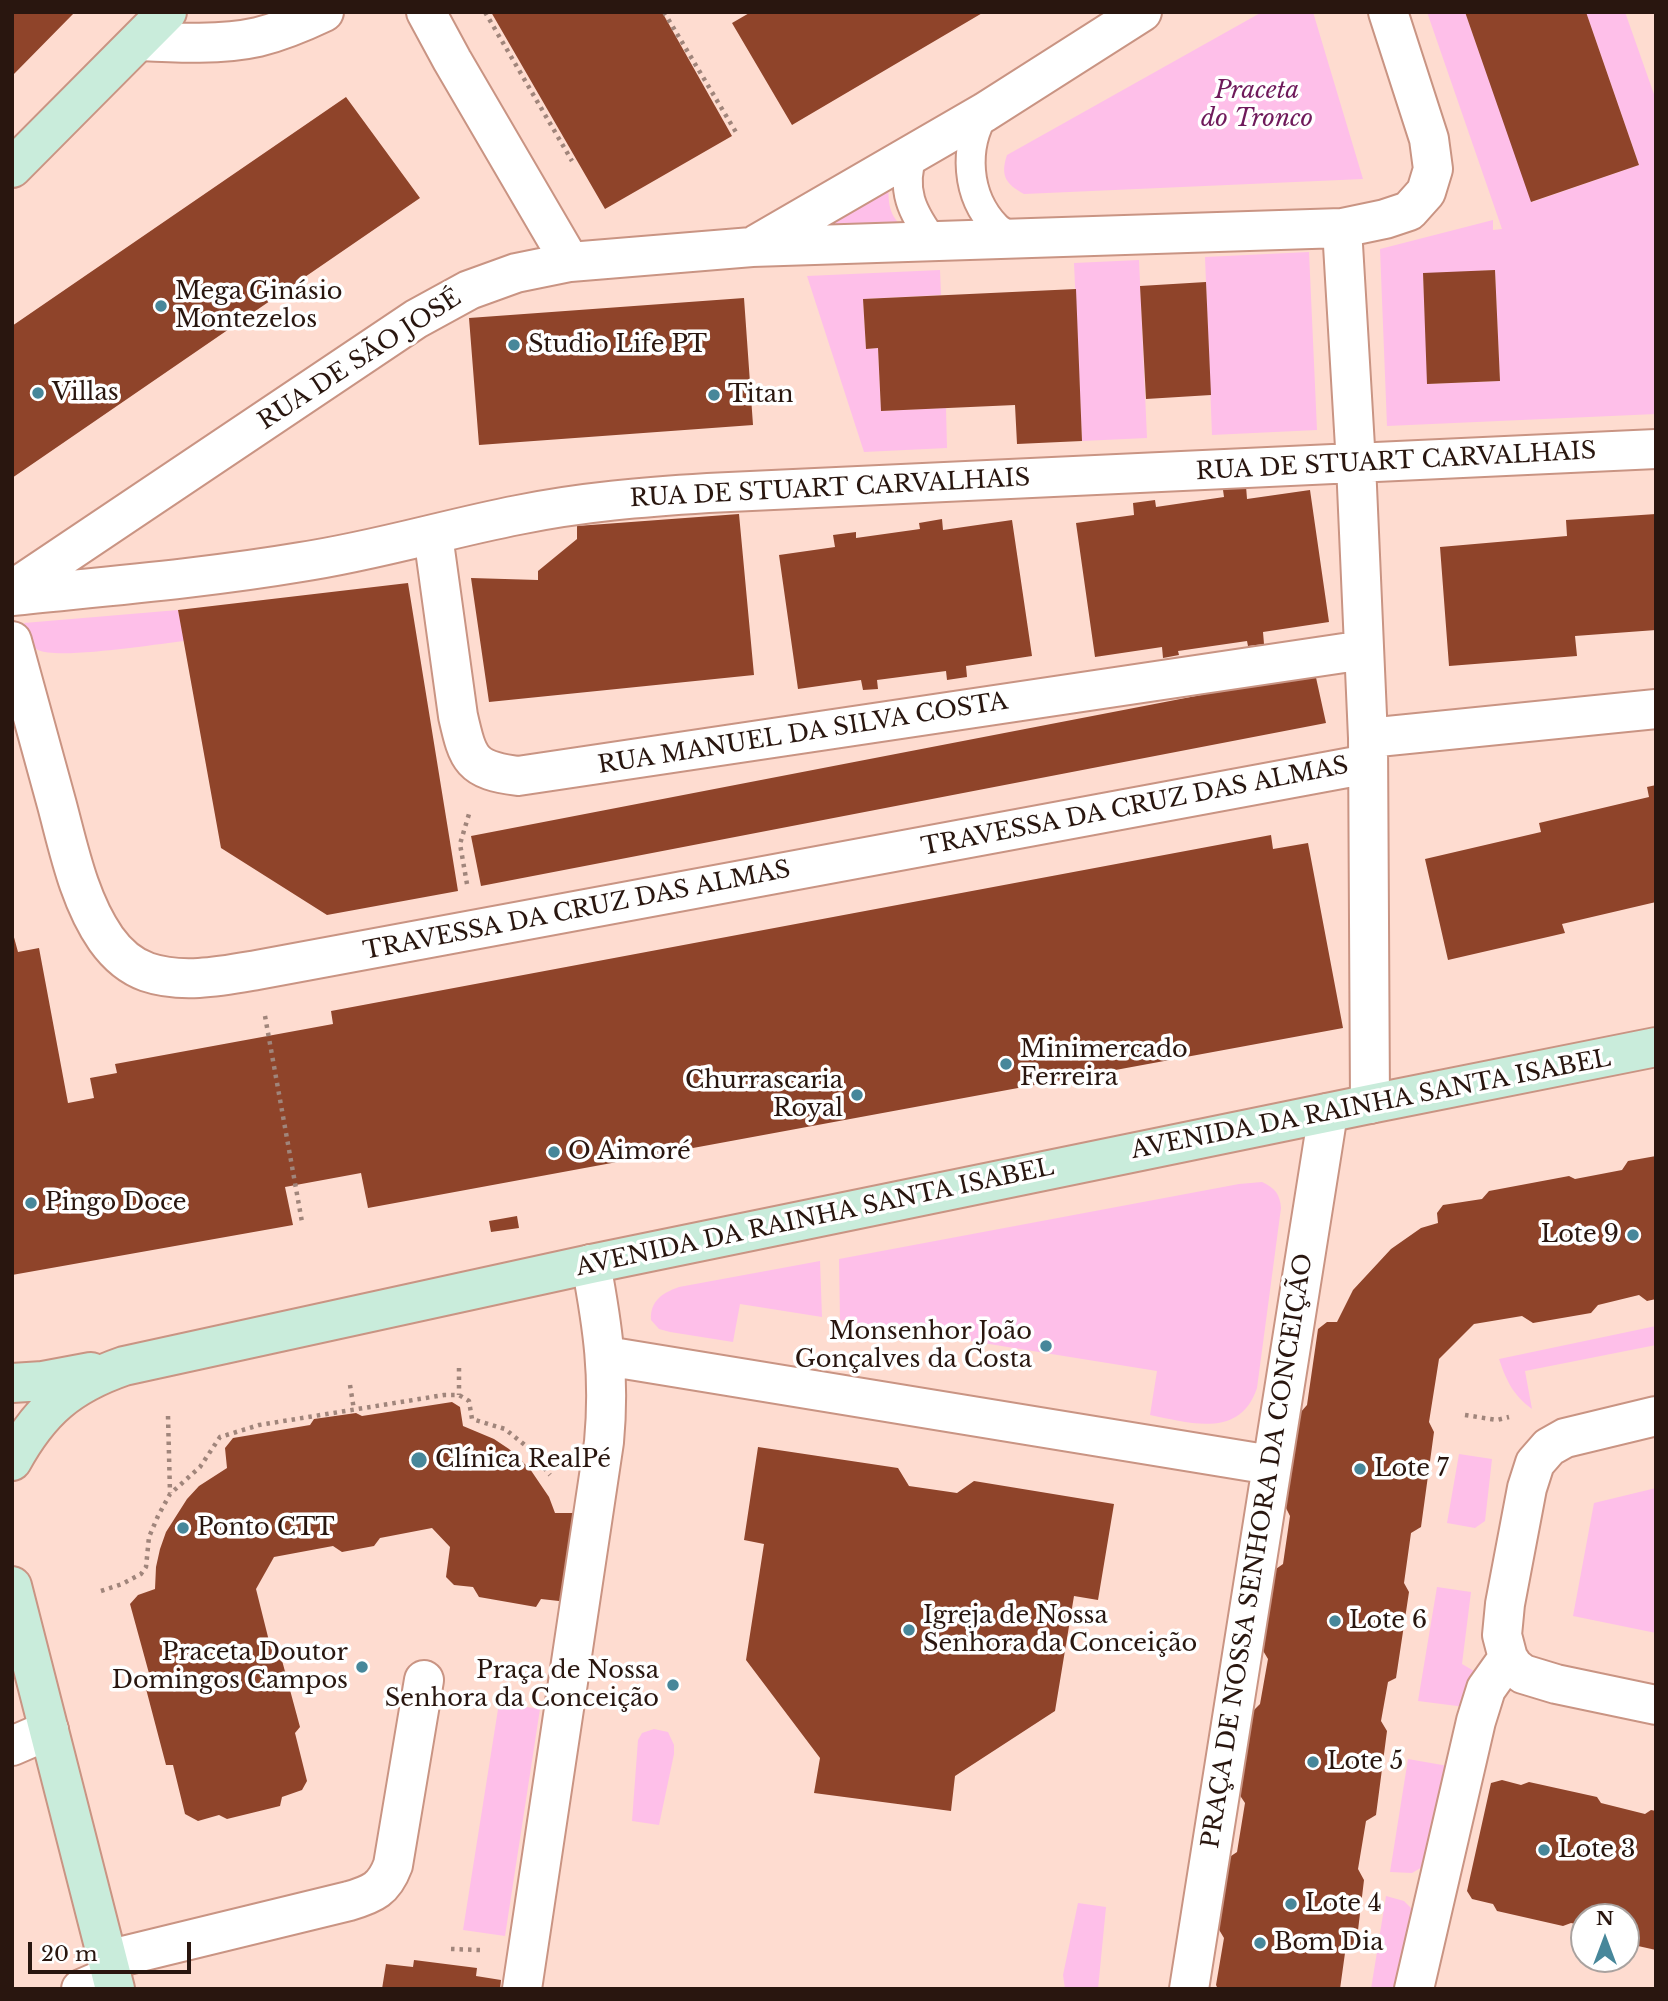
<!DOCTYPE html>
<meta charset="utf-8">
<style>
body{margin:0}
#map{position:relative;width:1668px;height:2001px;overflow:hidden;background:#fedcd0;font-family:"Libre Baskerville",serif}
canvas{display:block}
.frame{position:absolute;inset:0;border:14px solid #29160f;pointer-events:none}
.north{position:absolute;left:1570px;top:1903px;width:70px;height:70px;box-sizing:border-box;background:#fff;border:2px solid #a9a29f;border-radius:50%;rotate:0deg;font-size:19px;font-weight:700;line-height:28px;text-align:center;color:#29160f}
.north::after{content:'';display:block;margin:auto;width:24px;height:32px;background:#47879a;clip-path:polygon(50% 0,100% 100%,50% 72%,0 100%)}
.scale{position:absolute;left:28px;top:1942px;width:163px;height:32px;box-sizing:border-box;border:4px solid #29160f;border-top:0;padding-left:9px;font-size:21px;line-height:24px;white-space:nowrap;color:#29160f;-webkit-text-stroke:5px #fff;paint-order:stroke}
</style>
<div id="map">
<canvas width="1668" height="2001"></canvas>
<div class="frame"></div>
<div class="north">N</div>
<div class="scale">20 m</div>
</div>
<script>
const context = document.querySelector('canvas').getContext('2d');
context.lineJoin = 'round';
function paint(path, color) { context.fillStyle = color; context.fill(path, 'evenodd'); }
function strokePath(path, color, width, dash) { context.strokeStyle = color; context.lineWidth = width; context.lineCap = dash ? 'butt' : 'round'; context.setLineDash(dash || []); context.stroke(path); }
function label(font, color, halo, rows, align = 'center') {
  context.font = font + ' "Libre Baskerville",serif'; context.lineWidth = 7; context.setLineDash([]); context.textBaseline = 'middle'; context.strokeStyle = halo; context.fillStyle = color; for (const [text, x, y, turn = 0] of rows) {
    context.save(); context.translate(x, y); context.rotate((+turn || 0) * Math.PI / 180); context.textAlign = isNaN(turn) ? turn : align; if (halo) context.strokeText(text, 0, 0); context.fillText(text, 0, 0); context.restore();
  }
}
const green = new Path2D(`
 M1262,12h51l50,167 -339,15c-18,-10 -24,-18 -17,-39z
 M1427,12h38l67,190 107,-37 -53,-153h39l31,88v314l-269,12 -7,-177 113,-29v10l9,-1zM1495,270l5,111 -72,3 -5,-110z
 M889,179c-1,19 -2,35 14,48l-69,6 -12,-12z
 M1309,252l8,178 -105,5 -7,-178z
 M1139,260l8,178 -65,3 -8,-178z
 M940,270l1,25 -78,4 3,50 12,-1 3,63 65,-3 1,40 -83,4 -57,-176z
 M178,610l6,31c-27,3 -126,19 -146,9 -11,-6 -12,-16 -14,-27z
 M1262,1182c13,6 18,12 19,26l-24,180c-17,51 -67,35 -107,27l7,-44 -317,-51 -1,-61 400,-75z
 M820,1261l2,56 -82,-13 -7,38 -63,-10 -11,-3 -8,-9c-1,-19 11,-27 28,-33z
 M1656,1326v19l-131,26 7,38c-19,-14 -26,-29 -33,-50z
 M1459,1454l33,5 -7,62 -10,7 -28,-5z
 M1656,1488v145l-83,-17 21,-113z
 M1437,1587l34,5 -9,72 12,7 -5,30 -4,6 -47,-6z
 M499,1703l41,6 -35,227 -42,-6z
 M654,1729l14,3 6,13v9l-15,71 -27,-4 6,-81 4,-7z
 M1408,1759l40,7 -24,100 -12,7 -22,-1z
 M1386,1896l18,5 9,9 -12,79h-30z
 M1078,1903l28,4 -8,82h-33l-2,-14z`);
const building = new Path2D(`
 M12,12h63l-63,64z
 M491,12h171l70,124 -127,73z
 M751,12h233l-192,113 -60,-102z
 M1465,12h121l53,153 -108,37z
 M346,97l74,101 -408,280v-152z
 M1495,270l5,111 -73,3 -4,-111z
 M1206,282l5,113 -65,4 -6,-113z
 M1076,289l6,152 -65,3 -2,-39 -134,6 -3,-63 -12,1 -3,-50z
 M744,298l9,127 -274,20 -10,-127z
 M1246,486l1,13 63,-9 19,132 -66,10 1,12 -16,2 -1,-5 -69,10 1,4 -16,3 -1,-11 -67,10 -19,-134 58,-8 -1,-12 22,-3 1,7 68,-10 -1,-7z
 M739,514l15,161 -265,27 -18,-124 67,2v-9l39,-32v-13z
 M1656,514v116l-81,6 2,20 -128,10 -9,-119 127,-11 -1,-16z
 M942,519l1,11 69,-10 20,136 -66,10 1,11 -20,3 -1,-9 -69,9 1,9 -15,1 -2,-10 -63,9 -19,-134 56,-8 -2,-12 23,-3v6l64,-9 -1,-6z
 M408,583l50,308 -131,24 -106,-67 -43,-238z
 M1315,673l11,50 -845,163 -10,-50z
 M1656,785v117l-94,22 3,9 -117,27 -23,-101 116,-27 -2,-9 110,-26 -2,-10z
 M1271,835l2,14 35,-6 35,185 -975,180 -7,-35 -76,14 8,38 -281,50v-345l6,22 21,-4 29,155 26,-5 -4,-20 27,-5 -2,-9 218,-40 -2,-13z
 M1656,1156v143l-9,2 -8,-6 -41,10 -7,8 -58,10 -11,-7 -48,8 -35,35 -10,63 5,10 -13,95 -10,6 -7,50 5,9 -13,86 -8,4 -7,39 6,10 -11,84 -10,6 -8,48 6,11 -8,67 -11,6 -5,36h-122l-2,-4 8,-47 -6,-10 10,-70 9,-6 8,-49 -6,-9 13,-82 8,-8 8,-45 -6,-10 11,-78 10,-7 7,-48 -5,-10 15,-93 7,-8 11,-76 9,-7h10l16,-32 38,-41 30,-21 17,-5 -1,-10 6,-8 39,-6 7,-8 80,-15 6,3 47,-9 6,-9z
 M517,1216l2,12 -28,4 -2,-11z
 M452,1402l8,5 3,19 31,13 15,10 21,20 19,28 6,16h20l-6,81 -10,7 -18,-2 -5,8 -57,-10 -6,-10 -19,-2 -8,-8 4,-30 -18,-19 -52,10 -6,8 -32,6 -9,-6 -59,11 -18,32 15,60 9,4 20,74 -5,6 12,48 -5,9 -20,7 -2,9 -53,13 -8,-4 -21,6 -13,-7 -12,-49h-7l-21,-80 5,-8 -20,-73 8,-9 17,-6 1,-22 4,-18 6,-17 21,-33 12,-13 28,-18 -2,-20 8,-10 77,-13 4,-6 42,-6 6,3z
 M758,1447l140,21 11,18 48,7 17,-12 140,23 -16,96 -24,-4 -19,115 -100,65 -4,35 -137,-18 6,-35 -74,-98 18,-116 -20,-4z
 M1502,1780l19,5 8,-3 68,15 4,6 44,11 6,-4 5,1v139l-27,-6 -3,-5v-22h-42v9l-13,-3 -8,3 -66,-15 -4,-7 -21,-5 -5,-8 24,-108z
 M414,1960l63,8 -1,8 25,4 -1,9h-118l4,-25 27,3z`);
const path = new Path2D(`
 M485,12l87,149
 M664,12l73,122
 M467,884l-7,-40 9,-30
 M265,1016l37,206
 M459,1368v27
 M350,1385l4,25
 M1465,1415l32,5 12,-3
 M168,1416l2,77
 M101,1591l21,-7 19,-10 5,-7 3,-30 9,-21 12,-22 30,-27 20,-30 39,-12 185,-30h15l10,6 3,18 33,10 21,17 24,29
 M451,1949l29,1`);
const lane = new Path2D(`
 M985,112c-22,35 -19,84 11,115 5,5 12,8 19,12
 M913,154c-13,35 -1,59 21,88`);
const street = new Path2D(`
 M426,12l26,48 118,202
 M140,41c36,2 83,4 118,-4 24,-6 45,-15 66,-25
 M1342,228l14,236 12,274 2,366
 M757,244l228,-132 157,-100
 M433,535l25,181c10,44 13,54 60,60l846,-126
 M12,590l404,-271 53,-29 47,-17 54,-11 182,-15 590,-19 43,-9 24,-8 17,-19 7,-23 -4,-30 -41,-127
 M12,596c97,-10 194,-18 289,-34 74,-11 145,-33 217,-47 63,-13 126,-18 190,-22l948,-44
 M12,641c15,54 30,109 45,164 12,45 22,95 49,134 10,14 24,27 41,33 35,12 75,4 110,-2l1111,-206
 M1368,738l288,-29
 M606,1356l665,109
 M1656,1416l-91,22 -16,9 -14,16 -8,25 -22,116 -3,31 6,23 6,9 9,7 33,10 100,21
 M12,1746l37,-16
 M107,1960l242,-59c24,-7 35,-12 44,-36l31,-185
 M81,1989l30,-13
 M522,1989l82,-547c6,-65 -1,-114 -13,-178
 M1189,1989l139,-876
 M1414,1989l62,-268 10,-32 22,-31`);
const secondary = new Path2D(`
 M12,168l155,-156
 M12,1383l31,-2 48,-9
 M12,1461c28,-51 57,-76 112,-95l467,-102 779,-160 286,-57
 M12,1586l103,403`);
const markers = [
 [161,306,7,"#47879a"],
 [514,345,7,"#47879a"],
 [38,393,7,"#47879a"],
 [714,395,7,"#47879a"],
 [1006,1064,7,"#47879a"],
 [857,1095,7,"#47879a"],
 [554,1152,7,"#47879a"],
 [31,1203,7,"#47879a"],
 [1633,1235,7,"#47879a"],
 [1046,1346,7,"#47879a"],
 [419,1460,9,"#47879a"],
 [1360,1469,7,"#47879a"],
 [183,1528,7,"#47879a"],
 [1335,1621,7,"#47879a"],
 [909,1630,7,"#47879a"],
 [362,1667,7,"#47879a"],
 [673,1685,7,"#47879a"],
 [1313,1762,7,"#47879a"],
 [1544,1850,7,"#47879a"],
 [1291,1904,7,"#47879a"],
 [1260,1943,7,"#47879a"]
];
const parkNames = [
 ["Praceta",1257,91],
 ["do Tronco",1257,119]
];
const poiNames = [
 ["Mega Ginásio",175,292],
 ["Montezelos",175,320],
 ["Studio Life PT",528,345],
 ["Villas",52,393],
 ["Titan",728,395],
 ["Minimercado",1020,1050],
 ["Ferreira",1020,1078],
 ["Churrascaria",843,1081,"right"],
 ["Royal",843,1109,"right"],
 ["O Aimoré",568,1152],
 ["Pingo Doce",45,1203],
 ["Lote 9",1619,1235,"right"],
 ["Monsenhor João",1032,1332,"right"],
 ["Gonçalves da Costa",1032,1360,"right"],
 ["Clínica RealPé",435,1460],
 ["Lote 7",1374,1469],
 ["Ponto CTT",197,1528],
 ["Igreja de Nossa",923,1616],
 ["Senhora da Conceição",923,1644],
 ["Lote 6",1349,1621],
 ["Praceta Doutor",348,1653,"right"],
 ["Domingos Campos",348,1681,"right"],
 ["Praça de Nossa",659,1671,"right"],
 ["Senhora da Conceição",659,1699,"right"],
 ["Lote 5",1327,1762],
 ["Lote 3",1558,1850],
 ["Lote 4",1305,1904],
 ["Bom Dia",1274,1943]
];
const streetNames = [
 ["RUA DE SÃO JOSÉ",360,360,-33],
 ["RUA DE STUART CARVALHAIS",1396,462,-3],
 ["RUA DE STUART CARVALHAIS",830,489,-3],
 ["RUA MANUEL DA SILVA COSTA",803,734,-9],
 ["TRAVESSA DA CRUZ DAS ALMAS",1135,807,-11],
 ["TRAVESSA DA CRUZ DAS ALMAS",577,911,-11],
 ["AVENIDA DA RAINHA SANTA ISABEL",1371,1105,-11],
 ["AVENIDA DA RAINHA SANTA ISABEL",815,1218,-12],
 ["PRAÇA DE NOSSA SENHORA DA CONCEIÇÃO",1258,1551,-81]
];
paint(green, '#febfe9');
paint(building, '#8f442a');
strokePath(lane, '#c99483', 32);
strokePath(street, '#c99483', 42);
strokePath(secondary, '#c99483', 42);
strokePath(path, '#a0857b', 4.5, [3.5, 5]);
strokePath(lane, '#fff', 28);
strokePath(street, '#fff', 38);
strokePath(secondary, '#c9ecdb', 38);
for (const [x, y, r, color] of markers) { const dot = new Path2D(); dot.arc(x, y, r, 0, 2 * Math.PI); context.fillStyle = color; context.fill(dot); strokePath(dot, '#fff', 2.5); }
label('italic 24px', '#6f1a5b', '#fff', parkNames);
label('24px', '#29160f', '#fff', poiNames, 'left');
label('24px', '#29160f', '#fff', streetNames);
</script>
